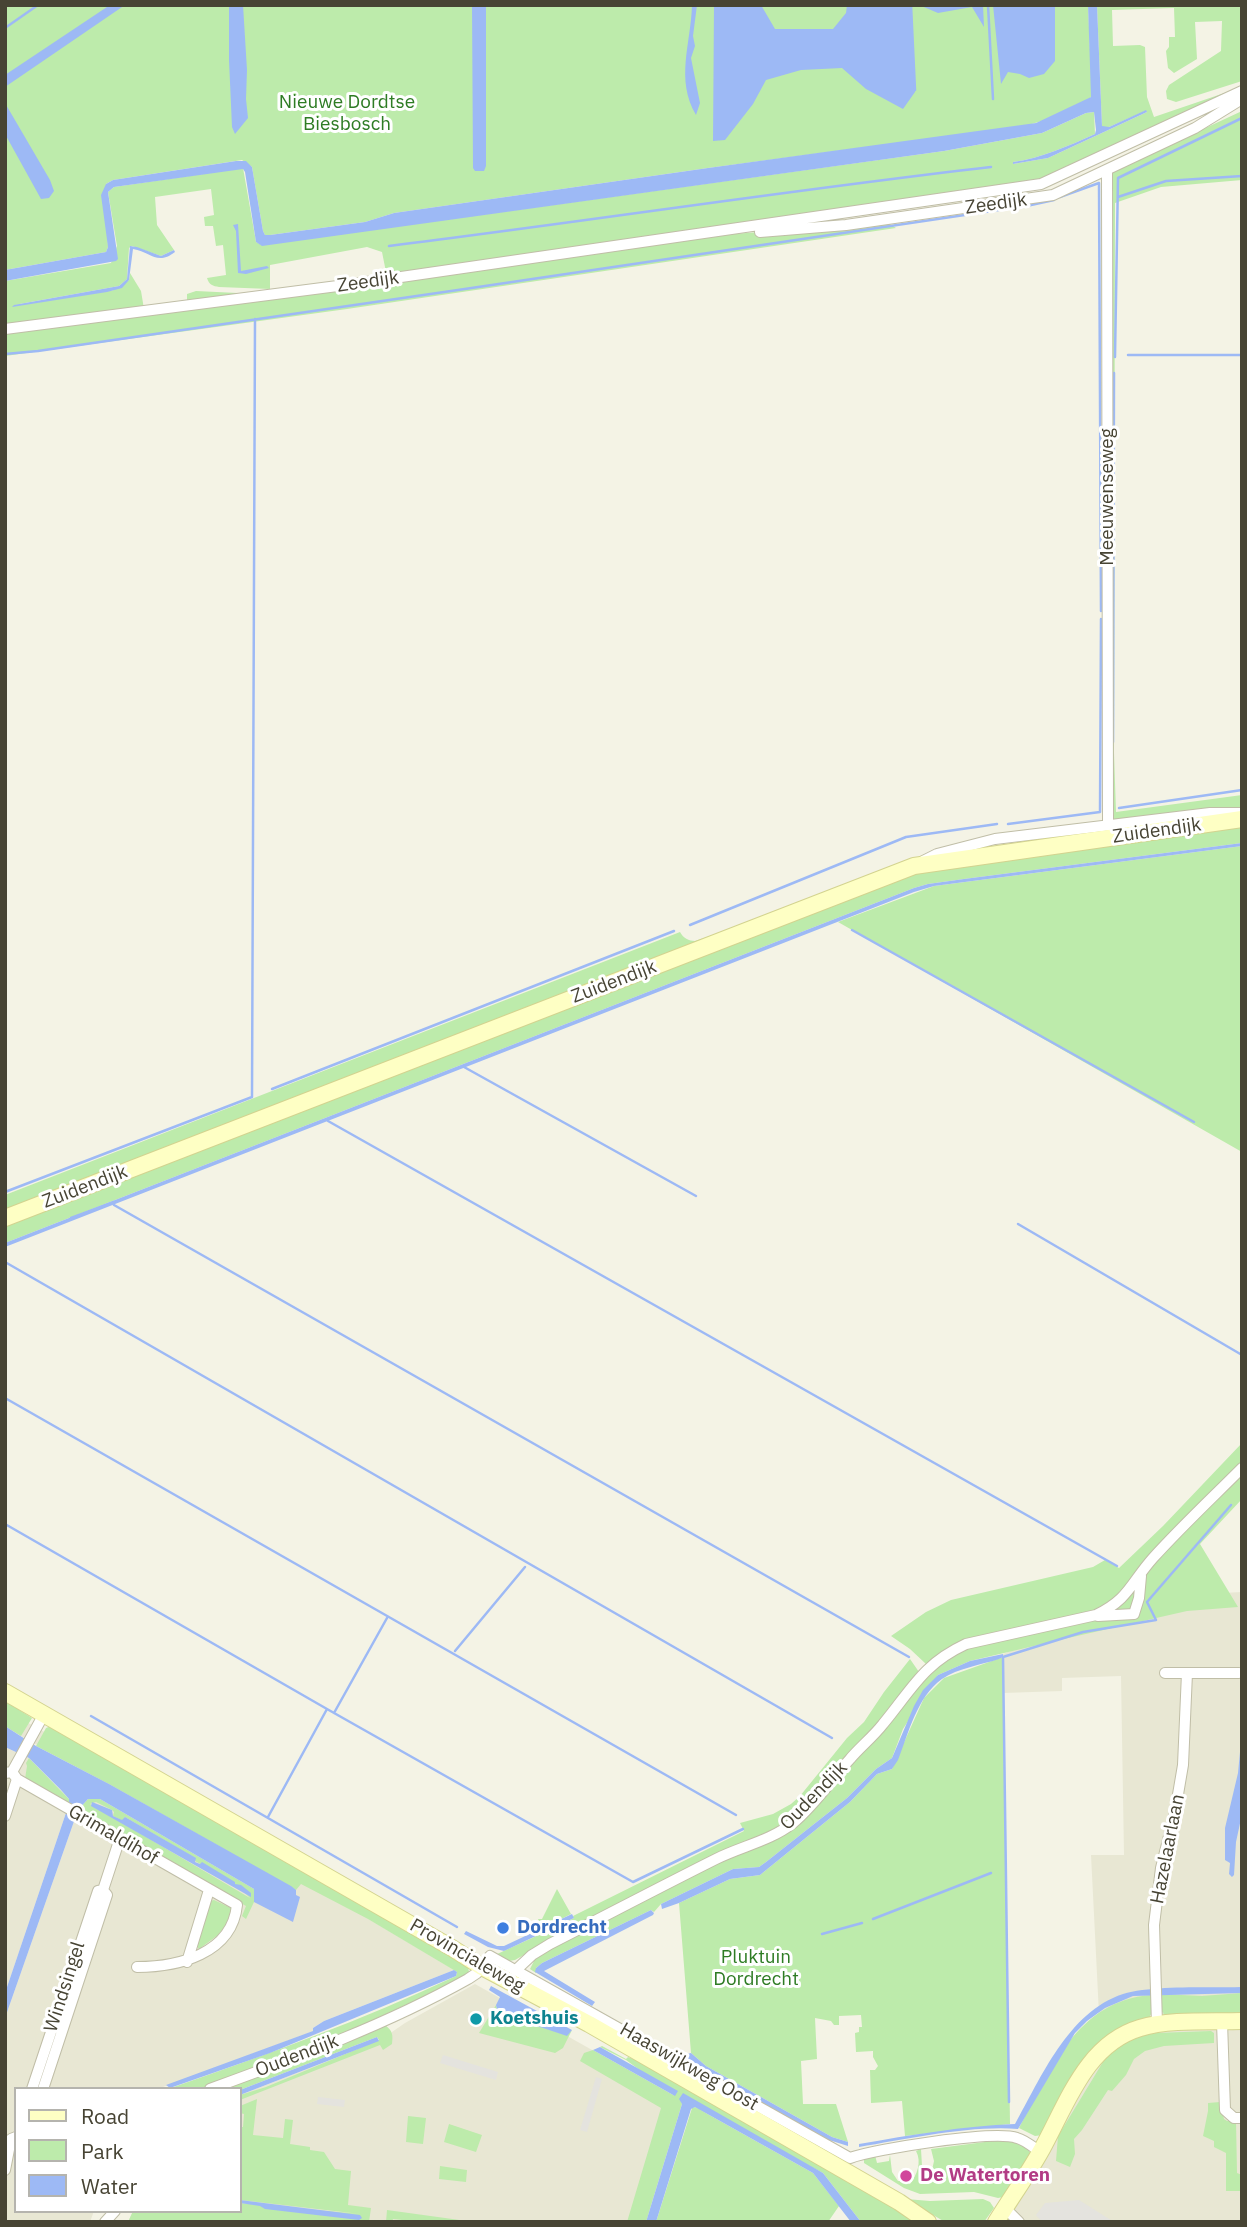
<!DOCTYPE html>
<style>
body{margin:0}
#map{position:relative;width:1247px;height:2227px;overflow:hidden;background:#f4f3e5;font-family:"IBM Plex Sans",sans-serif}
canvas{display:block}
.frame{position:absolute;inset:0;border:7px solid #474434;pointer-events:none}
.legend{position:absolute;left:14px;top:2087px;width:228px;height:126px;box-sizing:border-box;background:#fff;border:2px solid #b5b4ae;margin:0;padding:9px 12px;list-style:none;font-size:21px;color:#474434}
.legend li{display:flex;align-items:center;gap:14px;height:35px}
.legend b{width:35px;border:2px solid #b5b4ae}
</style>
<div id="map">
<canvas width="1247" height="2227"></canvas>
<div class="frame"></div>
<ul class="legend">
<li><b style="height:9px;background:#feffc4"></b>Road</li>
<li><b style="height:19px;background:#bdebab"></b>Park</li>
<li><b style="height:19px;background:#9db9f5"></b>Water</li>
</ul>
</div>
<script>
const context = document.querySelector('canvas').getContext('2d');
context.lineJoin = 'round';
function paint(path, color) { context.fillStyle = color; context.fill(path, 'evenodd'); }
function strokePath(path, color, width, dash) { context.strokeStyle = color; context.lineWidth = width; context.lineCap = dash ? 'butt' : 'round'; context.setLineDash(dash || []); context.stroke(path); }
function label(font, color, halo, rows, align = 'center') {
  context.font = font + ' "IBM Plex Sans",sans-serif'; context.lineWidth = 6; context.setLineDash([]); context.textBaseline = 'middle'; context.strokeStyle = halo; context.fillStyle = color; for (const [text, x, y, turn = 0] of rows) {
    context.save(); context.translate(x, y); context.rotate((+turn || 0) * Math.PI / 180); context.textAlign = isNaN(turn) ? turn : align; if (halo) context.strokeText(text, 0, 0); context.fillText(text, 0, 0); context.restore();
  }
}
const residential = new Path2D(`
 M1242,1592v630h-251l109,-188 -9,-179h33l-3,-179 -59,2v13l-59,2v-39l55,-22 164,-39z
 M5,1710l222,124 227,136 -130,51 -11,7 1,3 -151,56 -8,2h-139v122h78l-4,11h-85v-204l73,-208 22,-11 154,90v13l42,-7 -5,-9 -270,-150 -16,-10z
 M5,1747l24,11 40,46 -64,189z
 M475,1984l204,115 -33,123h-518l5,-11h107v-116l139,-54 26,-18z`);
const green = new Path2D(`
 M5,5h1083l4,90 -3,5 -44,20 -20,6 -317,42 -314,45 -29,9 -95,13h-5l-2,-4 -11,-64 -10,-7 -129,20 -7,4 2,63 -2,5 -101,18z
 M1097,5h143l2,76 -66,21 -9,-3 -1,-8 3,-6 52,-34 1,-30 -27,1 2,37 -23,14 -6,-5 -2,-17 3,-4v-10h6l-1,-29 -62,2 1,36 27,-1 5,2 2,50 7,20 88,-30 -193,91 -657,97 -6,-3 -4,-20 -15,-5 -97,18v24l-51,-2c-6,-1 -10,-2 -12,-9l19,-3 -3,-30 -7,1 -3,-20h-8l-1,-9 10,-2 -3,-26 -56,8 2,28 17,25 -13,6 -29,-10 -3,2 -2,31 -8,7 -105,19 100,-15 15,-10 1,-7 11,18 3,18 -139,18v-46l106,-18 6,-17 -9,-54 6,-5 129,-19 12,68 1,6 6,3 682,-94 98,-18 44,-20 8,-1 1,22c-27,12 -53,24 -82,28v2l35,-6 99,-46 -2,-1 -36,16h-7z
 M1242,111v69l-81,7 -46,16 -1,550 2,59 126,-17v16l-127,9 -3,-2 -2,-638 3,-9z
 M888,223l8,5 -549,81 -342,47v-25l713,-96z
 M196,291l62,3 -71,8v-8z
 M1242,825v18l-278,36 -36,5 -14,4 -909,355v-19l908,-351z
 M1242,846v306l-404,-230 96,-36z
 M805,904l-800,311v-20l675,-263c3,6 9,9 15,9z
 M1242,1443v20l-132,139 -16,8 -135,34 -18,8 -15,12 -16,-15 -19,-13 35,-24 25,-12 142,-33 12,-7 14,8 44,-42z
 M1242,1474v25l-42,45 38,63 -51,4 -132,30 -85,20 -32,14 -35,54 -11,29 -16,11 -29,29 -81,64 -7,5 -26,2 -72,35 -7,8 -3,-2 -109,53 -6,5v5l-6,-4 6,-12 182,-95 59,-23 157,-174 36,-18 133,-32z
 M1003,1657l7,467 -105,12 -3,-35 -31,2 -1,-33h5l3,-4 -5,-9v-6l-17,1 -1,-19 4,-1v-5h3l-1,-12 -22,1v9h-5l-3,-4 -16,-3 2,41 -16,2 2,43h33l12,38 -16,-5 -126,-71 -15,-13 -12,-150 51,-24 30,-4 90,-73 27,-28 15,-5 32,-71 20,-20z
 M910,1659l9,13 -41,54 -83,90 -13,12 -212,102 -4,-1 -4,-5 12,-6 -1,-2 171,-85 -4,-8 33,-9 18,-10 9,-8 47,-58 17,-16 20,-30z
 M5,1701l27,17 -11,18 -16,-10z
 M51,1726l367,209 50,32 1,5 -3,5 -160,74 -104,38h-34c97,-34 195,-69 288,-113l1,-4 -89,-53 -67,-35 -5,6 -187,-106 -73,-38 10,-18z
 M29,1758l40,41v5l-44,-25 2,-13 -1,-3z
 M88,1799h12l154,90v13l-8,17 -4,-3 4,-10 -168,-96zM96,1802l16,8 2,2 -1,4 10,5 2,-4 70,41v3l43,25 12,12 -160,-94z
 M557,1889l14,25 -29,15 -4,-10h4z
 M214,1900l17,8 2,8 -15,19 -19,14 -4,-5 15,-43z
 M556,1927v5l-6,8 -35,20 -6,1 -14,-6z
 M1241,1988h1v30l-77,1 -2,-7 -2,1 -1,-19 42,2 39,-3z
 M1151,1995l2,19 -3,1v6l-27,8 -80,106 -8,1 -16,-8c32,-58 57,-127 132,-133z
 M496,2005l2,8 68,22 6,-5 -9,18 -8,5 -76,-20z
 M385,2025c8,6 8,10 7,19l-9,6 -3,-5 -140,55v-5l26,-8 113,-47 -2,-3 -137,53 -23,-1z
 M1211,2031l3,2v10l-50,3 -19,5 -11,8 -8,16 -14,16 -4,-1 -26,40 -8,9 1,15 -5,13 -14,-6 2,-25 48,-79 18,-15 20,-7 12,-2z
 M602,2046l24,13 2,-2 21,8 269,157h-57l-38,-49 -142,-73 1,4 -36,118h-19l34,-114 -81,-47 4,-8 9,-3 82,46 -49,-36 -26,-13z
 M257,2099l-4,36 30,3 2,-19 8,1 -3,24 20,3v3l14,2 11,17 16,2 -3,34 23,3 -2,14h-241l5,-11h107v-8l120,11 -120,-14v-73h3l1,-13 -4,-1v-7z
 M1220,2102l4,17 3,2h9l1,52 5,2v16h-16v-38l-12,-6v-6l-11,-5 5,-25v-8z
 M695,2107l118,66 26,33 -11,16h-172l36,-114z
 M408,2116l18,2 -3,26 -17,-2z
 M449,2124l33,11 -6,17 -32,-10z
 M1000,2140c12,1 25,4 32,15l-29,42 -5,1 -24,-6 -54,2 -16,-6 -40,-25v-6l11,-2 2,8 12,-2 1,-6 2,17 6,9h6l6,3c7,-9 12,-22 6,-33l5,-2 1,17 -2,16 9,2 5,-23 -3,-12z
 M440,2166l27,4 -1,12 -27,-3z
 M906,2199l24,2 53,-2 7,3 4,6 -10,14h-39z
 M387,2210l87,12h-53l-28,-3 -1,3h-6z`);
const parking = new Path2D(`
 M443,2055l55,17 -2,8 -56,-17z
 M596,2077l6,2 -15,53 -7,-2z
 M318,2097l27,3 -1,7 -27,-3z
 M1079,2200l35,22h-72l-6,-7 9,-12z`);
const water = new Path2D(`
 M110,5h15l-120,82v-12z
 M229,5h14l4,65 -1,29 2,19 -13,16 -3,-7 -3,-67z
 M472,5h14v161l-2,5h-9l-2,-3z
 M692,5h5l-4,31 2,10 -4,12 9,45 -4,12c-21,-36 -5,-71 -4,-110z
 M714,5h47l14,24h58l13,-16 1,-8h64l4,87 -12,17 -37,-20 -24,-21 -41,2 -35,10 -13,24 -28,36 -12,1z
 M919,5h64l1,22 -12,-20 -34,6z
 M993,5h62v56l-11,13 -15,4 -9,-4 -12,-2 -7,12z
 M1088,5h9l5,121 7,1 37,-17 1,2 -99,46 -35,6v-2c29,-4 55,-16 82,-28l1,-4 -2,-18 -8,1 -44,20 -98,18 -682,95 -6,-4 -11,-70 -2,-3 -129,18 -6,5 10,67 -2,2 -111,20v-11l101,-18 2,-5 -7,-52 5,-11 7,-4 123,-19h10l6,6 11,64 2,4h5l95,-13 29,-9 314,-45 328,-45 55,-26z
 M5,103l45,77 4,11 -5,7 -8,1 -36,-65z
 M238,224l3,47 26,-5 2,2 -23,6 -8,-1 -2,-42 -3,-6z
 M130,246l7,1 24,9 13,-6 1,2c-18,14 -24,0 -42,-3l-4,31 -7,8 -15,4 -95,15 2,-2 105,-19 8,-7z
 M1242,843v3l-308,40 -20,6 -909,355v-4l909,-355 14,-4 36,-5z
 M1003,1654v3l-4,2c-18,6 -41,9 -57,20 -25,18 -33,53 -44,81l-6,9 -15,5 -27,28 -90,73 -30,4 -51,24 -17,6 -1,-5 72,-35 26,-2 7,-5 81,-64 29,-29 16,-11 22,-52 9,-16 15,-15 32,-14z
 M5,1726l31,20 73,38 182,102 5,4v5l4,2 -7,25 -39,-20v-13l-154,-90h-12l-10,11 -73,208v-25l64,-189v-5l-8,-9 -32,-32 -24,-11z
 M1242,1731v83l-6,28 -2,33 -2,2 -3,-3 1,-11 -5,-3v-32l13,-55z
 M92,1802l20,8 1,6 9,4 3,-3 71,41 -1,4 5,2 2,-2 33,20v2l6,1 10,8v4l-160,-91z
 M651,1910l3,3 -1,2 -109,56 51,31 -3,4 -57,-34 1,-4 6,-5z
 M572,1914l2,4 -70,33 -16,-4 -24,-13 2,-3 31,15h7z
 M454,1970l3,2 -1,4 -186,77 -100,35 -4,-3 147,-54v-3l11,-7z
 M491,1986l81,44 -5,6 -69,-23 -2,-8 4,-8 -11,-7z
 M1241,1987v6l-108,3 -28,12 -18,13 -12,12 -57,96c-46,-4 -111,10 -159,18v-3c52,-9 104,-18 156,-20 26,-46 53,-112 108,-130 30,-9 85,-6 118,-7z
 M377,2037l2,4 -139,54v-5z
 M600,2047l78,44 -3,5 -82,-46z
 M691,2053l15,13 126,71 16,5v4l-19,-6 -97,-53 -44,-28 -1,-5z
 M683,2093l140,80 38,49h-10l-38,-49 -118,-66 -4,2 -35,113h-10l36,-118 -3,-5z
 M240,2200l120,15 2,3 -3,2 -94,-11 -5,-3 -20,-3z`);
const stream = new Path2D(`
 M911,5l4,85
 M988,5l5,94
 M5,28l33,-23
 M1060,197l39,-14 2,428
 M1118,197l48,-16 76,-5
 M1022,207l32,-7
 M389,246c201,-25 401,-56 602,-79
 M5,354l33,-3c325,-47 649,-94 974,-143
 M1128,355h114
 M1115,357l3,-179 124,-60
 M1113,742l1,-369
 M1119,808l123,-18
 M1008,824l92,-12 1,-193
 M690,925l216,-88 91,-13
 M852,930l342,192
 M464,1067l232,129
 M272,1089l402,-158
 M328,1121l789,445
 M5,1192l247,-95 3,-778
 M114,1205l795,452
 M71,1218l43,-16
 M1018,1224l224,131
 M5,1262l827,476
 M5,1398l731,417
 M5,1524l322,185 306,173 110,-53
 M455,1651l70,-84
 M334,1713l53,-95
 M91,1716l366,211
 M268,1817l59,-108
 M873,1919l118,-46
 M822,1934l40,-11
 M1009,2102l-6,-445 80,-25 73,-12 -9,-18 84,-97`);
const street = new Path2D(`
 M1107,170l1,654
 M760,232l86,-7 207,-30 142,-67 47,-29
 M5,329l348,-45 688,-100 201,-93
 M923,861l14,-7 58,-15 215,-26h31
 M1098,1616l36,-2 5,-16 2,-22
 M1165,1673h74
 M12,1772l32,-58
 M5,1773l7,-1 5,7 220,126c-5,49 -59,62 -100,62
 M5,1816l12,-37
 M103,1890l17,-52
 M187,1962l22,-72
 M516,1970l16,-15 18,-11c55,-28 110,-57 166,-85 26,-13 54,-18 77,-36 22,-18 38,-43 57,-64 10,-12 23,-22 33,-35 29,-35 40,-60 83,-80l130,-29c33,-16 34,-31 57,-57 28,-31 59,-60 89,-90
 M1222,2022l3,88 9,8h8
 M1157,2024l-3,-99 7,-57 14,-56 8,-47 4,-92
 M32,2089l66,-198 5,-1 4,5 -64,194
 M210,2089c88,-32 176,-64 258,-110l9,-6 13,-17 360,202c25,-9 144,-28 167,-20 8,2 16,9 23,14
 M5,2170l6,-31 5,-2
 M1005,2208l14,14
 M105,2222l10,-11`);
const secondary = new Path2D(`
 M5,1218l909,-352 328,-47
 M5,1692l447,256 30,19 107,57 310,178 29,20
 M996,2222c15,-24 32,-48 46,-73 25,-45 44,-105 98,-121 30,-9 71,-6 102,-7`);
const markers = [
 [503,1928,7,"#3f7fe0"],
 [476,2019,7,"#0f9aa8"],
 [906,2176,7,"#d1479c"]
];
const parkNames = [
 ["Nieuwe Dordtse",347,103],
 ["Biesbosch",347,125],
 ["Pluktuin",756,1958],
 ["Dordrecht",756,1980]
];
const streetNames = [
 ["Zeedijk",996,204,-8],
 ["Zeedijk",368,282,-8],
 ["Meeuwenseweg",1108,497,-90],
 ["Zuidendijk",1157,831,-8],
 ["Zuidendijk",614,982,-21],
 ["Zuidendijk",85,1187,-21],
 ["Oudendijk",814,1796,-46],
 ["Grimaldihof",113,1835,30],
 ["Hazelaarlaan",1168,1849,-79],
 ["Provincialeweg",467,1956,30],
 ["Windsingel",65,1987,-72],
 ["Oudendijk",297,2056,-21],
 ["Haaswijkweg Oost",689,2067,30]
];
const shopNames = [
 ["Dordrecht",517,1928]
];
const cultureNames = [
 ["Koetshuis",490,2019]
];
const hotelNames = [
 ["De Watertoren",920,2176]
];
paint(residential, '#e8e7d3');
paint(green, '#bdebab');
paint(parking, '#e4e3de');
paint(water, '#9db9f5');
strokePath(stream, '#9db9f5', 2.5);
strokePath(street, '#c0bea7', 12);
strokePath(secondary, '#d3d38f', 18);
strokePath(street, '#fff', 10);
strokePath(secondary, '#feffc4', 16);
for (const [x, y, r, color] of markers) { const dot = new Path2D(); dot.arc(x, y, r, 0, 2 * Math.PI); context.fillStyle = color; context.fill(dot); strokePath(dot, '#fff', 2.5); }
label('19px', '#2e7c24', '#fff', parkNames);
label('19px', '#474434', '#fff', streetNames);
label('bold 19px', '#366cbe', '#fff', shopNames, 'left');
label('bold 19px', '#0d838f', '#fff', cultureNames, 'left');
label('bold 19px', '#b23c85', '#fff', hotelNames, 'left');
</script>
